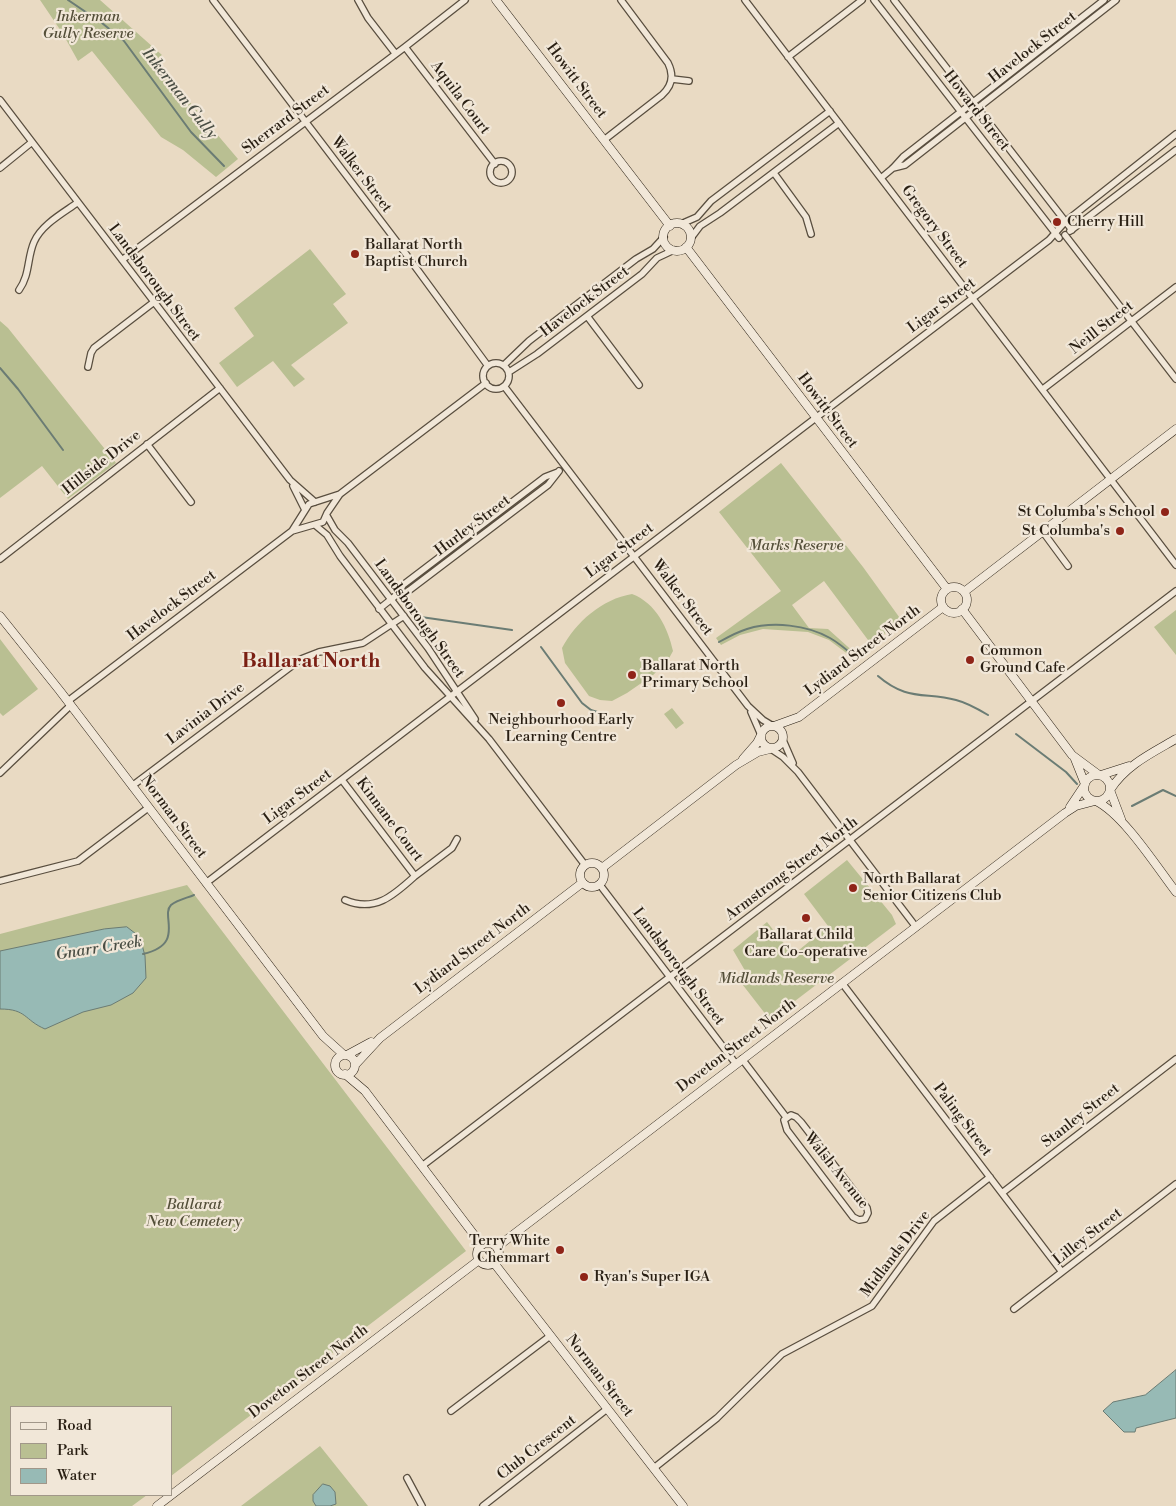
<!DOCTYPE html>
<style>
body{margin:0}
#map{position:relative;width:1176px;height:1506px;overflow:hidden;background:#e9dac3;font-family:"Libre Bodoni",serif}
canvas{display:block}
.legend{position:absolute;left:10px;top:1406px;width:162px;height:90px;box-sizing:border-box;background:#f1e7d8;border:1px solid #a19789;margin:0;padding:6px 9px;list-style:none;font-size:15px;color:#291f13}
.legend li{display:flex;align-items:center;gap:10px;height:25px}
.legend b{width:25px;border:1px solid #a19789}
</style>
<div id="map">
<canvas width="1176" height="1506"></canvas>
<ul class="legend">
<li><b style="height:6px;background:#f1e7d8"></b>Road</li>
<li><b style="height:14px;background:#b9bf92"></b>Park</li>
<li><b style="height:14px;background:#97bab5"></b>Water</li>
</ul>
</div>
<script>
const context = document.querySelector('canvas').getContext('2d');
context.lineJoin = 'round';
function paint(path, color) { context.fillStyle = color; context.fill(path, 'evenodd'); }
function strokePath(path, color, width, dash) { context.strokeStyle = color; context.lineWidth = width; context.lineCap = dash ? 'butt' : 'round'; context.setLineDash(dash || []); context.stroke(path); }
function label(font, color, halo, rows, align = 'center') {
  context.font = font + ' "Libre Bodoni",serif'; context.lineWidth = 4.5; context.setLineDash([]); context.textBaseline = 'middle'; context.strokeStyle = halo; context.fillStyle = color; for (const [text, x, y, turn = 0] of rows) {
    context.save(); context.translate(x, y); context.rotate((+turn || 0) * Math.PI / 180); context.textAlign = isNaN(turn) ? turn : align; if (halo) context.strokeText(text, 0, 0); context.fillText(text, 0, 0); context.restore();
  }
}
const green = new Path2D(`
 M40,0h60l62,55 -8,6c8,9 16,15 22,25l62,73 -22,18 -33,-27 -22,-13 -69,-86 -14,10 -15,-27z
 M310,249l36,45 -13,10 15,19 -57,42 14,14 -11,8 -21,-26 -36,26 -18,-24 35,-27 -20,-28z
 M0,321l8,7 108,135 -48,36 -26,-33 -42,32z
 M781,463l82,104 39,54 -31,23 -47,-63 -32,24 17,23 19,1 29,26 -4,3 -24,-18 -21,-8 -45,-3 -23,6 -19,10 -5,-7 65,-47 -62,-79z
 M632,594c24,9 36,34 41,57l-6,11 -14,13 -26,18 -15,8 -12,-1 -11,-4 -24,-33 -3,-15c14,-26 40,-49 70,-54z
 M1176,610v45l-22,-28z
 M0,639l38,50 -35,27 -3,-3z
 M672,708l12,15 -8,6 -12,-15z
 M847,860l45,55 4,9 -126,96 -31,-40 8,-6 -14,-24 34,-28 26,33 35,-29 -24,-32z
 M187,885l279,366 -295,225v-69h-160v88h136l-15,11h-132v-572z
 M320,1446l48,60h-127z`);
const water = new Path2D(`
 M127,927l13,10 5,19 1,22 -13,15 -22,12 -28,7 -38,17c-21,-9 -18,-20 -45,-20v-58l104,-22z
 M1176,1370v48l-40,10 -1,4h-11l-21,-21 10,-9 32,-7z
 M323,1484l7,2 5,6 1,12 -6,2h-14l-3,-5v-6z`);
const stream = new Path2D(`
 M68,0l34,23 22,18 67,91 33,34
 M0,368l18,21 45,61
 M414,616l98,14
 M719,642c9,-5 18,-10 28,-13 26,-8 60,-4 83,9 9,5 17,12 25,19
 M541,647l41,56 9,7 16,5
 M878,676c29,25 46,16 78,24 12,3 22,9 32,15
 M1016,734l50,38 11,12
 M1132,806l31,-16 13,6
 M143,954c43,-10 17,-38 28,-49 6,-5 16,-7 23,-10`);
const street = new Path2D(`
 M213,0l187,246 88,120
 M358,0l10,18 27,35
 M745,0l431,565
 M874,0l185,238
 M894,0l178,230
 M405,47l90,117
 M788,57l74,-57
 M672,79l17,2
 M0,100l290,380 25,22
 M604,140l58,-45c10,-9 12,-20 6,-32l-47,-63
 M490 172a11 11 0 1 1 22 0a11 11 0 1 1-22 0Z
 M0,168l32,-26
 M893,168l12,-3 211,-165
 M774,173l32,44 5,17
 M881,178l12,-10 10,-11 201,-157
 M681,224l16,-7 14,-16 119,-90
 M1070,231l106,-81
 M1065,235l111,144
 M691,238l9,-12 20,-13 119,-90
 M122,260l283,-213 60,-47
 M19,290c11,-15 8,-32 15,-48 7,-17 29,-29 43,-39
 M587,316l52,69
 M483 376a13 13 0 1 1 26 0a13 13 0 1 1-26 0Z
 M504,365l25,-24 107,-82 17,-10 11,-12
 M88,367l3,-14 3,-5 60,-46
 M509,372l28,-18 105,-80 15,-16 17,-8
 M504,386l244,320 15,14 10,6
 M1043,389l133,-102
 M147,444l44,58
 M293,486l12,24
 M327,516l8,14 13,13 80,105 47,71
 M315,525l12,10 13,21 85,112 64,71 96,126
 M292,531l31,-9 4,-9 13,-19 146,-111
 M1043,532l25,34
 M0,559l220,-171
 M399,593l8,-1 141,-107 11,-14
 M379,609l20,-16 4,-8 142,-108 13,-5
 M68,701l224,-170 17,-27 31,-10
 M751,712l10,23
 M783,740l10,23
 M771,749l12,8 15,15 118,155
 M0,773l71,-68
 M342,780l73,96c-21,19 -40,37 -70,24
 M132,786l169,-127 18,-7 44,-9 41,-27
 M415,876l37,-28 5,-9
 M0,881l78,-20 70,-53
 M206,883l843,-643 16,-18 111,-88
 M600,885l136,179
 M842,983l220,289
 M742,1059l44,58
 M791,1115l5,2 5,5 66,86 1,5 -3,6 -6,1 -6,-3 -66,-87 -3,-10z
 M422,1166l754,-575
 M1002,1193l174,-134
 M1014,1309l162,-125
 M451,1411l99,-75
 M654,1468l63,-50 65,-64 90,-48 62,-85 56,-44
 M407,1478l15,28
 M483,1506l124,-97`);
const secondary = new Path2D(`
 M496,0l174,226
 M663 237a14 14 0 1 1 28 0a14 14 0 1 1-28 0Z
 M686,247l261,342
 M941 600a13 13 0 1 1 26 0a13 13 0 1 1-26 0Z
 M964,592l212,-163
 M962,609l110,146 27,20
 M0,616l60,75 263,345 21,19
 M761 737a11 11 0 1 1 22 0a11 11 0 1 1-22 0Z
 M774,726l25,-9 144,-110
 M743,759l14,-16 4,-8
 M1075,759l10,25
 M1101,775l28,-9
 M1084 788a13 13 0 1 1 26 0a13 13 0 1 1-26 0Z
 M1110,790c16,-25 42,-37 66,-51
 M1110,790l11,29
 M1096,801c28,14 60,65 80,91
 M1070,807l14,-21
 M580 875a12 12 0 1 1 24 0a12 12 0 1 1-24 0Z
 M602,868l134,-103 22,-13 12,-3
 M347,1055l24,-13
 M335 1065a10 10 0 1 1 20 0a10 10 0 1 1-20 0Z
 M355,1065l25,-27 202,-155
 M345,1074l20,17 116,153
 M477 1254a11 11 0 1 1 22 0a11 11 0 1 1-22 0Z
 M497,1247l568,-434 11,-7 19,-5
 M494,1263l189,243
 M157,1506l322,-246`);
const markers = [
 [1057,222,5,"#8f2418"],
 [355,254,5,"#8f2418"],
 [1165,512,5,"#8f2418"],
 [1120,531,5,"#8f2418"],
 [970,660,5,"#8f2418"],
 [632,675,5,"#8f2418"],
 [561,703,5,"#8f2418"],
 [853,888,5,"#8f2418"],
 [806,918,5,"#8f2418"],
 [560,1250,5,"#8f2418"],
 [584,1277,5,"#8f2418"]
];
const parkNames = [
 ["Inkerman",88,17],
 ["Gully Reserve",88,34],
 ["Marks Reserve",796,546],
 ["Midlands Reserve",776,979],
 ["Ballarat",194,1205],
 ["New Cemetery",194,1222]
];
const streetNames = [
 ["Havelock Street",1033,48,-38],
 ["Howitt Street",576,81,53],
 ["Aquila Court",460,98,53],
 ["Howard Street",976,111,52],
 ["Sherrard Street",286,120,-37],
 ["Walker Street",361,175,53],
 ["Gregory Street",934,227,53],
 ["Landsborough Street",154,283,53],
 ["Havelock Street",585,302,-37],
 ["Ligar Street",942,306,-37],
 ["Neill Street",1102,328,-38],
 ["Howitt Street",827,411,53],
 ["Hillside Drive",102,463,-38],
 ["Hurley Street",473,526,-37],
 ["Ligar Street",620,551,-37],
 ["Walker Street",682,598,53],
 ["Havelock Street",172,606,-37],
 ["Landsborough Street",419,619,54],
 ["Lydiard Street North",863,651,-37],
 ["Lavinia Drive",206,714,-37],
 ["Ligar Street",298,797,-37],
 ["Norman Street",173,817,53],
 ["Kinnane Court",389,820,53],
 ["Armstrong Street North",792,869,-37],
 ["Lydiard Street North",473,949,-37],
 ["Landsborough Street",678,967,53],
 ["Doveton Street North",737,1046,-37],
 ["Stanley Street",1081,1116,-38],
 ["Paling Street",962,1120,53],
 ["Walsh Avenue",836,1171,51],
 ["Lilley Street",1088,1237,-38],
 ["Midlands Drive",896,1254,-53],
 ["Doveton Street North",309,1372,-37],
 ["Norman Street",599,1376,52],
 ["Club Crescent",537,1448,-38]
];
const poiNames = [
 ["Cherry Hill",1067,222],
 ["Ballarat North",365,245],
 ["Baptist Church",365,262],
 ["St Columba's School",1155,512,"right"],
 ["St Columba's",1110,531,"right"],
 ["Common",980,651],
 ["Ground Cafe",980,668],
 ["Ballarat North",642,666],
 ["Primary School",642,683],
 ["Neighbourhood Early",561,720,"center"],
 ["Learning Centre",561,737,"center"],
 ["North Ballarat",863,879],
 ["Senior Citizens Club",863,896],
 ["Ballarat Child",806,935,"center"],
 ["Care Co-operative",806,952,"center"],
 ["Terry White",550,1241,"right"],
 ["Chemmart",550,1258,"right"],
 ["Ryan's Super IGA",594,1277]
];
const waterNames = [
 ["Inkerman Gully",179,94,52],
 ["Gnarr Creek",99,949,-9]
];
const districtNames = [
 ["Ballarat North",311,662]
];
paint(green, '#b9bf92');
paint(water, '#97bab5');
strokePath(water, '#6b7c74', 1);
strokePath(stream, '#6b7c74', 2);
strokePath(street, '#594e3f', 8);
strokePath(secondary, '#291f13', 9);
strokePath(street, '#f1e7d8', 5.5);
strokePath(secondary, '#f1e7d8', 8);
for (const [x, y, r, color] of markers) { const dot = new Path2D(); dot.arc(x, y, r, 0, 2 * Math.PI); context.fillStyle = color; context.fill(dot); strokePath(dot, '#f1e7d8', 2); }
label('italic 15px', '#544f39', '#f1e7d8', parkNames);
label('15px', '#291f13', '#f1e7d8', streetNames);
label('15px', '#291f13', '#f1e7d8', poiNames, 'left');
label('italic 16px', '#4a4e44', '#f1e7d8', waterNames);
label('bold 20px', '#7a1f14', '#f1e7d8', districtNames);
</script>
